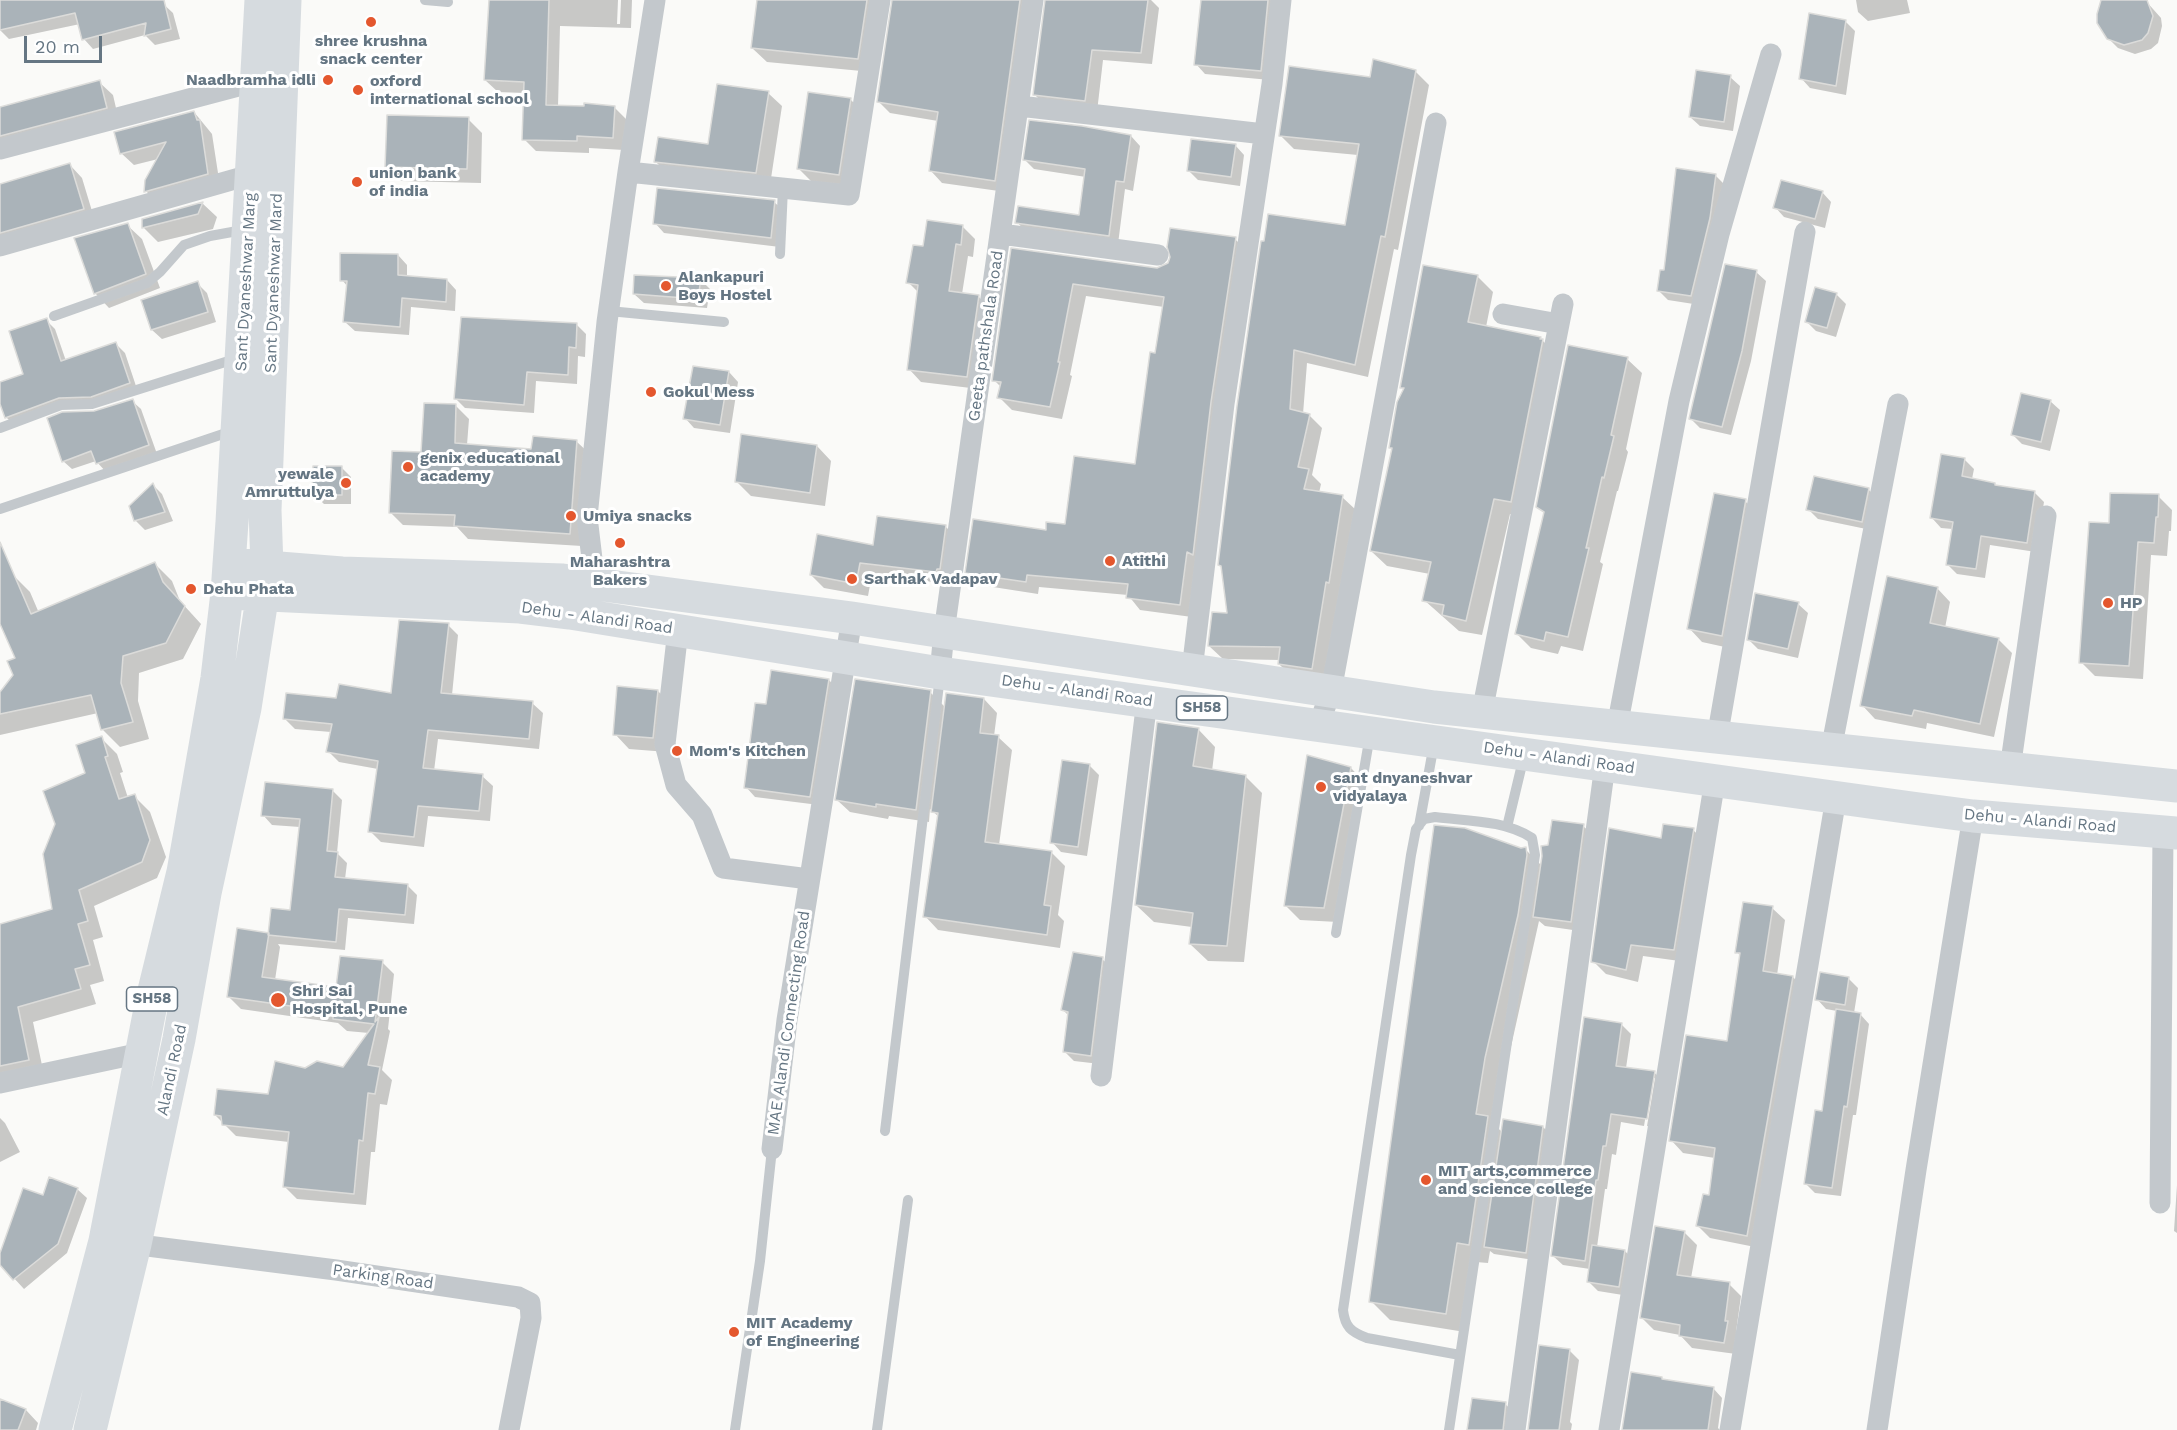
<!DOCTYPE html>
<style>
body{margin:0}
#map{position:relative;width:2177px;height:1430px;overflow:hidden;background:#fafaf8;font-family:"Work Sans",sans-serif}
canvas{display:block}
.scale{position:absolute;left:24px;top:36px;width:78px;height:27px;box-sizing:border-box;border:3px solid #657683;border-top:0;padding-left:8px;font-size:18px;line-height:21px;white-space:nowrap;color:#657683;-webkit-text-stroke:4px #fff;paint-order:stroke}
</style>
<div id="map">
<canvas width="2177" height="1430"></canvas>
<div class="scale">20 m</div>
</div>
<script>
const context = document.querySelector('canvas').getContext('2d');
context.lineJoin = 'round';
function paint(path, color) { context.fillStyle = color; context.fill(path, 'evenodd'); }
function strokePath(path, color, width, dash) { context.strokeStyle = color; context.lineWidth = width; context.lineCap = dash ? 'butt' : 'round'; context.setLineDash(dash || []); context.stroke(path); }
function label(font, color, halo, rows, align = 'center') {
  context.font = font + ' "Work Sans",sans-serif'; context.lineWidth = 6; context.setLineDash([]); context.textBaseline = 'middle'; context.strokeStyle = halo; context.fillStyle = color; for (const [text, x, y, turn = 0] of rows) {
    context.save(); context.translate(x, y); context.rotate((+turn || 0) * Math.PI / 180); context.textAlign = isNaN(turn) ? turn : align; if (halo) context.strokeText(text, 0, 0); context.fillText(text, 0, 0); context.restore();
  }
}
const shadow = new Path2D(`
 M0,0h159l14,13 7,26 -25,6 -10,-10 -52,14 -9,-10 -4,-15 -71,15 -9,-9z
 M489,0h129l-1,24h3l1,-24h11l-1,28 -71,-2 -2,81h56l13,13 -3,30 -35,-2v5l-53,-2 -12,-12 1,-46 -27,-1 -13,-12z
 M758,0h126l-12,72 -105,-10 -15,-14z
 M894,0h145l-33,192 -64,-9 -11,-12 7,-50 -48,-8 -12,-12z
 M1047,0h104l8,8 -7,56 -49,-4 -6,52 -51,-6 -12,-12z
 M1205,0h78l-13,80 -65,-6 -9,-10z
 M1856,0h51l3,13 -42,8 -10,-9z
 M2105,0h40l16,18 1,8 -4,17 -7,6 -16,5 -17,-6 -10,-10z
 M1845,21l10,10 -9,64 -36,-7 -9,-10z
 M1415,71l14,14 -31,165 -4,-1 -26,128 -61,-14 -4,51 6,1 13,13 -10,47 9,9 -2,9 23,4 14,13 -31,172 -33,-5 -13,-13 1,-4 -57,-1 -14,-13 20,-32 9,-208 109,-180 11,-71 -64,-6 -14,-14 91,-57z
 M1730,77l10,9 -7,45 -33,-5 -10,-9z
 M99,82l14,13 6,26 -119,28v-40z
 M768,93l14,13 -12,79 -101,-10 -14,-14 54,-15z
 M810,94l41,6 14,14 -12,75 -40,-6 -14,-14z
 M194,112l18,22 8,52 -62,18 -12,-13 12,-32 -24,6 -13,-12z
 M468,119l14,14 -1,50 -80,-2 -15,-15z
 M1131,136l9,10 -7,45 -8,-2 -7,55 -92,-12 -9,-10 63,-6 6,-39 -52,-8 -9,-9z
 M1235,145l9,10 -4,31 -42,-6 -10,-10z
 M70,165l12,13 13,43 -95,27v-62z
 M1715,175l10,10 -25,120 -32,-5 -9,-9 6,-19z
 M1822,192l9,10 -6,26 -41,-11 -9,-10z
 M774,202l10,9 -4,36 -116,-14 -9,-10z
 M202,203l15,14 -4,12 -55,13 -15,-15z
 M127,225l15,14 18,49 -51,20 -14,-15z
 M963,227l12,12 -2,18 -5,-1 -6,38 16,2 12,13 -11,80 -58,-7 -12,-13 10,-76 -11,-11 17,-34z
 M1235,239l13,13 -56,365 -52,-7 -12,-15 -89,-8 -1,7 -58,-9 -13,-13 80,-40 19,-6 70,-60 28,-159 -78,-11 -16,79 2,1 -10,43 -50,-9 -13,-13 2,-10 -7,-7 18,-130 145,19z
 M398,255l9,10v12l40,3 9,10 -1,21 -44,-4 -2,28 -54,-4 -10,-9 3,-35 -6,-7z
 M1756,272l10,9 -15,80 -20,74 -31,-7 -10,-10z
 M1477,276l16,16 -7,35 54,11 16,16 -30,163 -16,-3 -28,121 -23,-4 -35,-31 6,-26 -43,-8 -16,-15 22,-101 -2,-3 14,-57 -3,-3z
 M701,280l9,9 -3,19 -63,-5 -10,-9z
 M197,283l10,10 9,29 -54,17 -10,-9z
 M1836,294l10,10 -10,33 -20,-6 -9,-9z
 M46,320l9,9 11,32 50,-17 9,9 13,39 -70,14 -53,20 -9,-9 -6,-17v-16l25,-9z
 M576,324l10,10 -1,23 -7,-1 -1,28 -41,-3 -2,32 -69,-5 -10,-10z
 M1627,359l15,14 -16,76 2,3 -10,39h-1l-17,71 3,2 -20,87 -22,-5 -3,8 -27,-6 -14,-14 28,-120 -8,-7z
 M729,372l9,10 -8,51 -36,-5 -9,-10z
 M132,401l9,8 16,45 -51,18 -10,-11 -24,8 -9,-8 31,-48z
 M2050,401l10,9 -10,41 -28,-7 -9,-9z
 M456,406l13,13 -2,26 66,6 44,-9 13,12 -8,92 -114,-7 -11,-12 -54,-2 -13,-13 33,-59z
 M817,446l14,15 -6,45 -74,-10 -15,-15z
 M1964,459l10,10 -2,10 22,5 3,3 37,5 10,10 -8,50 -46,-7 -5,33 -28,-4 -10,-10 6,-35 -12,-1 -9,-10z
 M341,467l10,10v27h-27l-10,-10z
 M153,485l9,9 11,27 -28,9 -10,-10z
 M1868,489l10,10 -7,31 -53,-11 -10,-10z
 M2158,496l14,14 -1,21h-2l-2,25 -16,-1 -8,124 -48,-3 -14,-14 30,-137z
 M1745,501l13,13 -24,135 -32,-7 -13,-14z
 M945,526l13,13 -10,45 -76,-10 -4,22 -44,-8 -13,-13 63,-28z
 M155,564l17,17 8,20 21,23 -18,35 -44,14 -1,28 11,38 -29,8 -17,-17 -5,-17 -98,22v-41l15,-19 2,-16 -17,-39v-39l13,-6 17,17 9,21z
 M1937,588l13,14 -5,26 53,11 14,14 -18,84 -67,-14 -1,6 -51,-10 -13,-14z
 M1798,604l10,9 -10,45 -40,-9 -9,-9z
 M448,625l10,10 -6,60 80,8 11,10 -4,36 -101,-10 -4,32 48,5 11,10 -3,35 -62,-5 -4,31 -43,-5 -11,-11 8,-62 -39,-7 -11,-11 3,-19 -36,-3 -10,-10 53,-20 55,-4z
 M829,680l9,10 -19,115 -64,-8 -9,-10 22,-81z
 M658,691l14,15 -5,46 -38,-3 -14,-15z
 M930,692l15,15 39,-8 13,14 -3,23 4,1 14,13 -13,95 53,8 13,13 -7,49 6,6 -4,27 -122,-18 -13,-14 14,-99 -9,-8 -1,13 -40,-6 -1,3 -38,-7 -13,-12z
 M1198,729l17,18 -3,24 33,5 17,17 -18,169 -36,-1 -18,-17 2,-17 -38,-5 -18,-17z
 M101,738l16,16 6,18 -3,1 8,25 6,-2 16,16 16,45 -9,21 -63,28 9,31 -10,3 11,41 -14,4 6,19 -63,18 11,53 -44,4v-153l54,-15 33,-137z
 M1089,765l10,10 -12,81 -26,-4 -9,-10z
 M1351,768l14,15 -27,139 -38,-2 -14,-14z
 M332,790l10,10 -5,53 10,10 -2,16 63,7 9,9 -3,29 -66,-6 -3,32 -67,-6 2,3 -5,33 63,9 44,-27 12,12 -6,55 2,2 -8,39 10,10 -5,25 -7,-1 -5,48h-4l-5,53 -69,-6 -13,-13 5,-44 -53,-6 -21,-21 54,-20 36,-26 39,-1 25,-35 -22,-2 -9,-8 -97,-14 -12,-12 39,-63 2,2 3,-26 18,2 9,-85 -28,-2 -9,-10z
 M1583,826l10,9 -13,96 -35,-5 -6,-5 -35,157 -8,48 7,7 40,-6 8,8 -17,125 -40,-6 -4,-3 -2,12 -12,-1 -11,70 -75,-12 -19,-19 150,-452h4l17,17 8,-19z
 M1693,830l13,12 -19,120 -44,-6 -5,26 -32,-8 -13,-13 69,-121z
 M1772,908l13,12 -8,55 16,2 12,13 -45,258 -50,-10 -12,-12 12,-29 5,-39 -32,-5 -12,-13 57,-98 13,-85 -4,-5z
 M1102,959l10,9 -12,96 -26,-3 -10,-10 5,-35 -6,-6z
 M1849,979l9,9 -4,25 6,1 9,10 -13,91h-3l-12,81 -26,-3 -10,-10 18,-70 14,-102 -11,-2 -9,-10z
 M1621,1024l10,10 -5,34 28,4 9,10 -7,46 -9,-2 8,-48h-3l-8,48 -23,-4 -5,33 -4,-1 -5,35h-2l-8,58 28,4 9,10 -5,35 -31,-5 -10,-10 2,-12 -27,-4 -10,-9z
 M0,1118l5,5 15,29 -20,10z
 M2177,1185v48l-3,-2z
 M77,1189l10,9 -20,55 -43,36 -24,-26v-8l44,-58z
 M1685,1233l12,12 -6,33 38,6 12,12 -5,36v22l-44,-6 -12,-13 -26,-5 -12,-12z
 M1569,1350l10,10 -9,62 2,2 -1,6h-42z
 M1664,1381l49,7 9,10 -4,30 2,2h-98z
 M0,1401l26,9 12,13 -2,7h-36z
 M1505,1404l10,9 -3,17h-43z`);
const building = new Path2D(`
 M0,0h164l7,29 -27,7 2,-13 -64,17 -7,-27 -75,17z
 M489,0h60l-3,105 38,1v-3l31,3 -2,32 -36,-2v5l-55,-1 2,-58 -40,-2z
 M757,0h110l-9,59 -107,-11z
 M892,0h128l-25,181 -66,-10 9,-59 -61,-10z
 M1045,0h103l-7,53 -49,-3 -7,51 -52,-6z
 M1201,0h67l-7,71 -67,-6z
 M2101,0h46l6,16 -5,17 -6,7 -18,5 -17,-6 -10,-16v-9z
 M1809,13l37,7 -10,66 -37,-7z
 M1373,59l43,11 -31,167 -4,-1 -26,129 -61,-15 -4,59 20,5 -12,53 11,2 -5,20 39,6 -14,88 -3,-1 -14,87 -34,-5 2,-17 -72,-1 4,-34 15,1 -6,-47 -3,-1 19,-159 24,-165h3l4,-27 77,11 14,-81 -80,-8 10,-70 81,11z
 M1696,70l35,5 -7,47 -35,-5z
 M100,80l7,28 -107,28v-29z
 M717,84l52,7 -13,82 -102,-11 4,-25 50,7z
 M808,92l43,6 -12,77 -42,-6z
 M194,111l3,9h3l8,54 -64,18 1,-12 21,-38 -46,12 -6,-22z
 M387,115l82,2 -2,52 -82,-2z
 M1029,120l53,6 49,9 -7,47 -8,-1 -7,55 -94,-13 3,-17 61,9 6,-46 -62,-9z
 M1191,139l45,5 -5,33 -44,-6z
 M70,163l14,46 -84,24v-49z
 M1676,168l40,6 -6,44 -19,78 -34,-5 3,-21h4z
 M1781,180l42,11 -8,28 -42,-11z
 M657,188l118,12 -4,38 -118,-14z
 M203,202l-5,12 -56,14v-9z
 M927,220l36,5 -2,20 -5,-1 -7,47 30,4 -12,82 -60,-7 11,-85 -12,-2 7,-38 10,1z
 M128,223l18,51 -52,20 -20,-56z
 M1170,228l66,9 -25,165 -18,153 -6,-3 -7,53 -54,-7 2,-14 -101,-9 -1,7 -61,-9 8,-54 73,11v-8l19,2 9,-68 61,8 15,-112 5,1 9,-56 -91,-13 -15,78h2l-10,45 -53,-9 4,-16 -9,-1 19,-133 146,20 11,-5 2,-6 -3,-10z
 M340,253l58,1v21l49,4 -1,23 -44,-4 -2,29 -57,-5 4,-41h-7z
 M1725,264l32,6 -15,81 -20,76 -33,-8z
 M1423,265l55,10 -10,47 73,15 -1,2h3l-32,163 -17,-3 -28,122 -24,-6 2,-10 -22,-4 9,-39 -61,-11 22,-103h-3l8,-46 7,-14h-4z
 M634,275l67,3 -3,21 -65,-5z
 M198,281l10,31 -57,18 -10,-30z
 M1815,287l22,6 -10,35 -22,-6z
 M461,317l116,6 -1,25 -7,-1 -1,28 -41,-3 -3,33 -70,-6z
 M47,318l14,43 55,-19 14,41 -39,14 -32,1 -54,20 -5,-14v-22l23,-8 -14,-43z
 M1568,345l60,12 -17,78 3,1 -10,42 -2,-1 -16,71h3l-21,89 -22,-5 -2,9 -29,-7 29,-122 -8,-5z
 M693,366l36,5 -9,54 -37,-6z
 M2021,393l30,7 -10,42 -30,-7z
 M133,399l16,46 -53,19 -5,-13 -29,11 -15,-44 15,-6 32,-1z
 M424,403l32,1 -1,39 76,6 2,-13 44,4 -7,94 -116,-8 1,-11 -66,-2 3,-62 29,1z
 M741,434l76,11 -7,48 -75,-11z
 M1941,454l24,4 -3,18 33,7v2l40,6 -8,52 -46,-7 -5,33 -30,-4 7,-43 -23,-4z
 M313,466h29v29h-30z
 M1814,476l55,12 -7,34 -56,-12z
 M153,483l12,29 -31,9 -5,-15z
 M1714,493l32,6 -24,137 -35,-7z
 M2110,493l49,1 -1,23h-2l-2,26 -16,-1 -9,124 -50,-3 10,-141 20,1z
 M877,516l69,9 -6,44h-3l-1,3 -76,-9 -4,21 -46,-9 7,-41 56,11z
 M0,542l31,72 124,-52 8,20 22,24 -19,37 -43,13 -2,27 12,39 -32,8 -10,-35 -91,19v-22l13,-17 -6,-14 8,-3 -15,-34z
 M1887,576l51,11 -8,36 69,15 -19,86 -66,-14 -2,6 -52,-10z
 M1755,593l44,9 -11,47 -41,-9z
 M399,620l50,3 -8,70 92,8 -4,38 -101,-9 -5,38 60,6 -4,37 -61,-5 -4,31 -46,-5 10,-71 -52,-9 6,-28 -49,-5 3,-26 50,5 3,-14 52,9z
 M771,670l58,9 -19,118 -66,-9 11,-85 11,1z
 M855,679l76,11 -15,120 -40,-6v3l-41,-7z
 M617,686l41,4 -5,48 -40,-3z
 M946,693l38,5 -4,35 19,2 -14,107 67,9 -8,54 7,1 -4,29 -124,-18 15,-104 -7,-1z
 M1157,722l42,6 -6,38 53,9 -19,171 -38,-2 4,-31 -58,-8z
 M102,736l6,20 -3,1 14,42 16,-5 15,46 -8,22 -63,28 9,31 -10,3 12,41 -15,4 6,20 -63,18 11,53 -29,6v-142l52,-15 -9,-55 12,-30 -12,-33 42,-18 -9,-28z
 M1307,755l44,12 -27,141 -40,-2z
 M1062,760l28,4 -12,83 -28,-4z
 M265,782l68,7 -6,62 11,1 -3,25 73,7 -3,31 -66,-6 -3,33 -68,-7 3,-27 19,2 10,-91 -39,-3z
 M1552,820l32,4 -13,98 -38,-5 9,-61 -1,-10 7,-1z
 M1663,824l31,4 -20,122 -43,-5 -5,25 -35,-8 18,-134 52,10z
 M1434,825l31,3 56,20 5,-1 1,8 -9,60 -33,143 -9,56 12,2 -19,129 -12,-2 -11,71 -77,-12z
 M1743,902l30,4 -10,65 30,5 -46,260 -51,-10 7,-32 6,1 6,-47 -46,-7 17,-106 41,6 13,-88h-5z
 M237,928l32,5 -7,44 74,10 4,-31 43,4 -8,62 4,-5 -11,48 12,2 -5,27 -7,-1 -5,48 -4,-1 -5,54 -71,-7 6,-55 -67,-7 -1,-9 -7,-1 3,-26 51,5 7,-33 30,7 12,-7 26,6 31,-43 -41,-5v-7l-106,-15z
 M1073,952l30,5 -12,99 -28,-4 5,-40 -7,-2z
 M1820,972l29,5 -4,28 -30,-5z
 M1836,1009l25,4 -14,94 -3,-1 -12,82 -28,-4 11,-74 7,1z
 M1584,1017l38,6 -6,43 39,5 -8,48 -36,-5 -5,32h-3l-5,34h-2l-11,81 -34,-5z
 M1503,1119l40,7 -17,127 -42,-6z
 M49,1177l29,11 -20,56 -45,36 -13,-15v-12l23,-65 20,7z
 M1655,1226l30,5 -8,44 53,7 -5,39h3l-4,22 -45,-7 1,-11 -40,-7z
 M1592,1245l33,5 -6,37 -32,-5z
 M1539,1345l31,4 -11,81h-31z
 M1631,1372l31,5v2l52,8 -6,43h-86z
 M1472,1398l34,4 -3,28h-36z
 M0,1399l26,10 -8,21h-18z`);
const lane = new Path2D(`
 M425,0l23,2
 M780,254l3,-66
 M609,311l115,11
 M54,316l93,-33 13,-11 24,-27 26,-9 33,-6
 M0,428l61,-23 31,-1 146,-46
 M0,509l232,-78
 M1419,826l15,-82
 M1507,827l17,-71
 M1336,933l34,-198
 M885,1131l55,-455
 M735,1430l25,-169 12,-112
 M877,1430l31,-230
 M1449,1430l86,-575 -3,-17c-27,-18 -66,-17 -97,-21l-11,2 -8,10 -5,26 -68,455c2,17 8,22 24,28l93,17`);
const street = new Path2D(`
 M1019,106l245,28
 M0,149l257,-68h9
 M628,172l221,23 31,-195
 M1001,234l157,21
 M0,246l253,-72h9
 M1503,314l56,10
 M595,584l-8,-67 20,-195 21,-150 27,-172
 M678,630l-13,114 11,41 26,30 21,53 86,11
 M1192,670l32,-266 48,-320 9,-84
 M940,673l4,-41 89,-632
 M1482,712l81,-408
 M1319,724l12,-33 105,-568
 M1617,727l62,-326 40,-167 52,-180
 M1717,738l88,-506
 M1831,750l67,-346
 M2010,769l36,-253
 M1101,1076l46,-376
 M0,1083l141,-30
 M772,1149l15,-129 65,-402
 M2160,1203l3,-371
 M124,1243l212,27 182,27 12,6 1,15 -22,112
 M1515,1430l90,-665
 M1609,1430l106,-650
 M1730,1430l106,-632
 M1877,1430l39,-260 57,-354`);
const primary = new Path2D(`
 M229,564l113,9 221,7 32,4 257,34 582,89 743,79
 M227,593l293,14 50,6 370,60 972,135 61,8 204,17
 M55,1430l50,-189 47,-242 31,-127 34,-194 10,-85 5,-71 29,-522
 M90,1430l45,-186 44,-205 26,-146 40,-185 22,-141 -2,-57 20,-510`);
const markers = [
 [371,22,6,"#e4572e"],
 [328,80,6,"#e4572e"],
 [358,90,6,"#e4572e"],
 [357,182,6,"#e4572e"],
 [666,286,6,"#e4572e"],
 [651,392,6,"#e4572e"],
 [408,467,6,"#e4572e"],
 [346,483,6,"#e4572e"],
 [571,516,6,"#e4572e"],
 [620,543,6,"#e4572e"],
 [1110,561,6,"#e4572e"],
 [852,579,6,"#e4572e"],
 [191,589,6,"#e4572e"],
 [2108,603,6,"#e4572e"],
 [677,751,6,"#e4572e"],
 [1321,787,6,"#e4572e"],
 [278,1000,8,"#e4572e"],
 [1426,1180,6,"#e4572e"],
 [734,1332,6,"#e4572e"]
];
const shields = [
 [1202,708,51],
 [152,999,51]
];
const shieldNames = [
 ["SH58",1202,708],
 ["SH58",152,999]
];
const poiNames = [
 ["shree krushna",371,41,"center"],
 ["snack center",371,59,"center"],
 ["Naadbramha idli",316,80,"right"],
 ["oxford",370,81],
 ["international school",370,99],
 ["union bank",369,173],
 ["of india",369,191],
 ["Alankapuri",678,277],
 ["Boys Hostel",678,295],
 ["Gokul Mess",663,392],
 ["genix educational",420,458],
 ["academy",420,476],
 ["yewale",334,474,"right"],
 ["Amruttulya",334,492,"right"],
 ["Umiya snacks",583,516],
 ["Atithi",1122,561],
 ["Maharashtra",620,562,"center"],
 ["Bakers",620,580,"center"],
 ["Sarthak Vadapav",864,579],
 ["Dehu Phata",203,589],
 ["HP",2120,603],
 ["Mom's Kitchen",689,751],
 ["sant dnyaneshvar",1333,778],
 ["vidyalaya",1333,796],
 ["Shri Sai",292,991],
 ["Hospital, Pune",292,1009],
 ["MIT arts,commerce",1438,1171],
 ["and science college",1438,1189],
 ["MIT Academy",746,1323],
 ["of Engineering",746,1341]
];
const streetNames = [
 ["Sant Dyaneshwar Marg",246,282,-87],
 ["Sant Dyaneshwar Mard",274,283,-88],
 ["Geeta pathshala Road",986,336,-82],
 ["Dehu - Alandi Road",597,618,8],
 ["Dehu - Alandi Road",1077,691,8],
 ["Dehu - Alandi Road",1559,758,8],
 ["Dehu - Alandi Road",2040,821,5],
 ["MAE Alandi Connecting Road",789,1023,-82],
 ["Alandi Road",172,1070,-78],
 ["Parking Road",383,1277,8]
];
paint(shadow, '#0003');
paint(building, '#aab3b9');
strokePath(building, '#dcdcda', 1.5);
strokePath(lane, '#c3c8cc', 10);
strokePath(street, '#c3c8cc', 21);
strokePath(primary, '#d6dbdf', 33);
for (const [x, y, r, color] of markers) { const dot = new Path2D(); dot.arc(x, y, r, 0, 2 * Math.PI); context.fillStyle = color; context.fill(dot); strokePath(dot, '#fff', 2); }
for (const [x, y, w] of shields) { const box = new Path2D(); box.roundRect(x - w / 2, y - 12, w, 24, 4.5); context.fillStyle = '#fff'; context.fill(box); strokePath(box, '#657683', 1.5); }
label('bold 15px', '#657683', null, shieldNames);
label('bold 16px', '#657683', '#fff', poiNames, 'left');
label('16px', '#657683', '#fff', streetNames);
</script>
